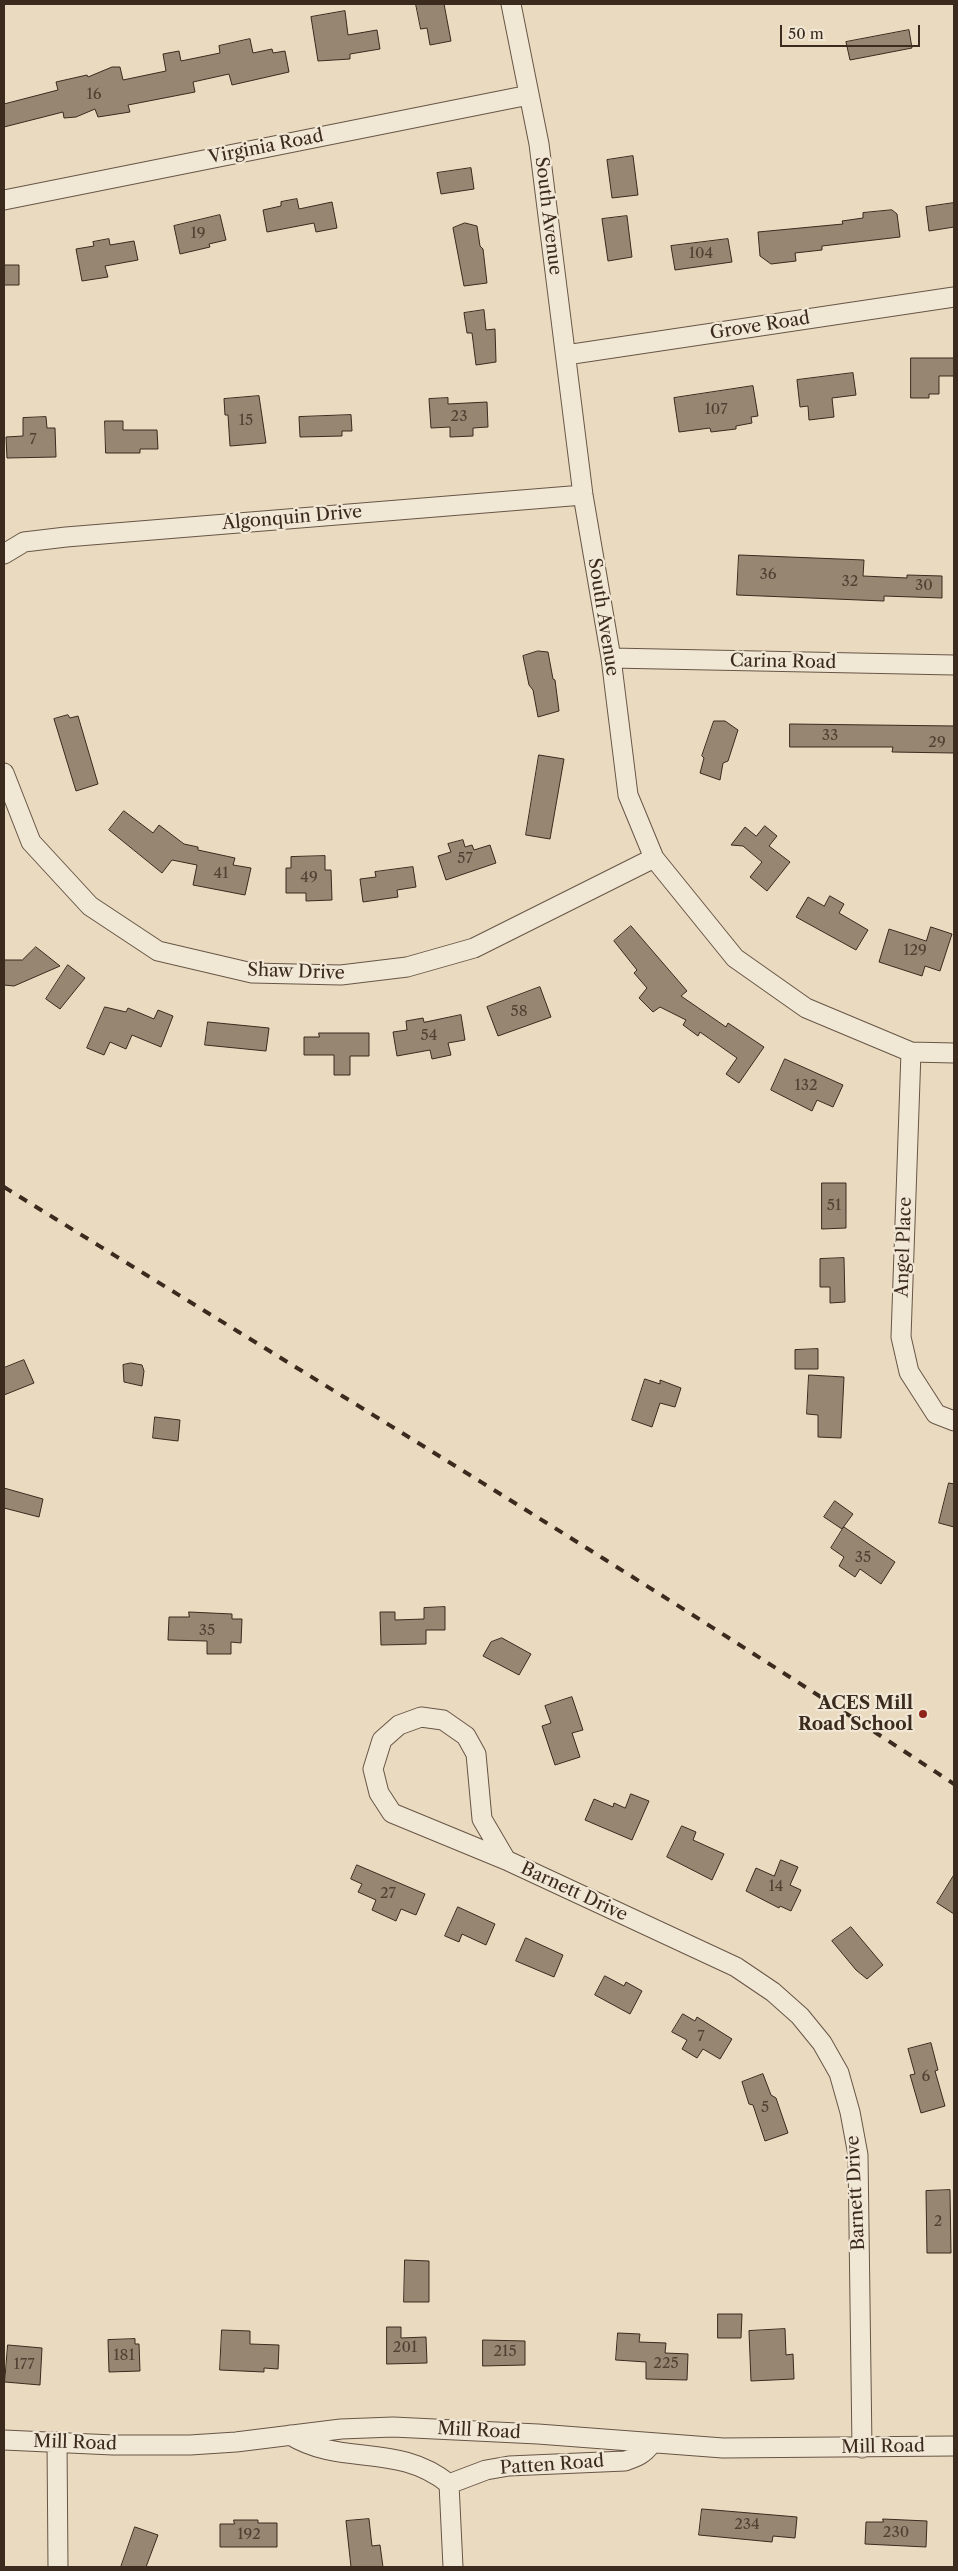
<!DOCTYPE html>
<style>
body{margin:0}
#map{position:relative;width:958px;height:2571px;overflow:hidden;background:#eadabf;font-family:"Libre Caslon Text",serif}
canvas{display:block}
.frame{position:absolute;inset:0;border:5px solid #3b2a1e;pointer-events:none}
.scale{position:absolute;left:780px;top:25px;width:140px;height:22px;box-sizing:border-box;border:2px solid #3b2a1e;border-top:0;padding-left:6px;font-size:15px;line-height:18px;white-space:nowrap;color:#3b2a1e;-webkit-text-stroke:4px #f1e7d5;paint-order:stroke}
</style>
<div id="map">
<canvas width="958" height="2571"></canvas>
<div class="frame"></div>
<div class="scale">50 m</div>
</div>
<script>
const context = document.querySelector('canvas').getContext('2d');
context.lineJoin = 'round';
function paint(path, color) { context.fillStyle = color; context.fill(path, 'evenodd'); }
function strokePath(path, color, width, dash) { context.strokeStyle = color; context.lineWidth = width; context.lineCap = dash ? 'butt' : 'round'; context.setLineDash(dash || []); context.stroke(path); }
function label(font, color, halo, rows, align = 'center') {
  context.font = font + ' "Libre Caslon Text",serif'; context.lineWidth = 4.5; context.setLineDash([]); context.textBaseline = 'middle'; context.strokeStyle = halo; context.fillStyle = color; for (const [text, x, y, turn = 0] of rows) {
    context.save(); context.translate(x, y); context.rotate((+turn || 0) * Math.PI / 180); context.textAlign = isNaN(turn) ? turn : align; if (halo) context.strokeText(text, 0, 0); context.fillText(text, 0, 0); context.restore();
  }
}
const building = new Path2D(`
 M416,4h28l7,37 -21,4 -3,-17 -6,1z
 M345,11l3,24 29,-5 3,19 -30,5v5l-32,2 -7,-44z
 M909,30l3,18 -62,12 -4,-18z
 M250,39l3,14 19,-4 1,4 12,-2 4,21 -57,13 -3,-11 -36,8 2,10 -67,13 2,7 -32,5 -3,-8 -19,8 -12,1 -1,-6 -59,15v-23l54,-14 -2,-8 31,-7 1,2 24,-10h8l3,13 43,-9 -3,-17 16,-3 2,10 39,-8 -1,-7z
 M633,156l5,39 -26,3 -5,-38z
 M471,168l3,21 -33,5 -4,-21z
 M297,199l2,10 33,-7 5,26 -21,4 -2,-9 -47,9 -4,-22 18,-4v-4z
 M954,203v24l-25,4 -3,-24z
 M892,210l5,4 3,23 -78,9v4l-27,3 1,8 -25,3 -11,-8 -2,-24 85,-8 -1,-3 21,-3v-5z
 M220,215l6,25 -17,4 1,3 -30,7 -6,-28z
 M627,216l5,41 -24,4 -6,-42z
 M465,223l12,3 3,20 3,3 4,34 -23,3 -11,-58z
 M109,239l1,6 24,-4 4,19 -33,6 3,11 -26,4 -6,-32 18,-3 -1,-4z
 M728,239l4,23 -57,8 -4,-24z
 M4,265h15v20h-15z
 M484,310l2,20 9,-1 1,33 -20,3 -4,-32h-5l-3,-20z
 M911,358h43v18h-15v18h-10v4h-18z
 M853,373l3,22 -24,3 2,19 -25,3 -1,-14 -8,1 -3,-27z
 M753,386l5,30 -7,1 1,6 -16,3v3l-25,3 -1,-4 -31,4 -5,-34z
 M259,396l7,47 -36,3 -2,-31h-3l-1,-16z
 M448,398v6l39,-2 1,25 -15,1v8l-23,1v-10l-19,1 -2,-29z
 M351,415l1,16h-10v5l-42,1 -1,-20z
 M46,417l1,11h8l1,29 -49,1 -1,-21 17,-1v-18z
 M105,421h18v9h34l1,19h-18v4h-34z
 M739,555l125,5 -1,16 44,2v-3l35,1v22l-58,-2v5l-147,-6z
 M538,651l10,1 5,27 2,1 4,31 -21,6 -5,-27 -4,-5 -6,-29z
 M68,715l2,3 8,-2 20,68 -22,7 -22,-72z
 M714,721h11l13,9 -10,31 -5,2 -3,17 -20,-7 4,-15 -2,-2z
 M790,724l164,2v27l-62,-1 1,-5h-103z
 M539,755l25,4 -14,80 -24,-4z
 M124,811l29,22 6,-8 25,19 14,3v3l37,8 -2,7 18,3 -6,27 -52,-10 4,-20 -25,-5 -10,13 -53,-43z
 M765,826l12,10 -8,10 21,16 -23,29 -17,-14 12,-15 -19,-16 -12,-1 14,-18 11,9z
 M463,840l2,7 7,-2 2,5 16,-5 6,18 -50,17 -8,-24 13,-4 -3,-8z
 M325,856v14h6l1,30 -26,1v-8h-20v-25h5v-11z
 M413,867l3,20 -19,3 1,7 -35,5 -3,-23 16,-2 -1,-5z
 M830,896l14,8 -5,9 29,17 -12,20 -60,-33 12,-20 16,9z
 M631,926l56,65 -6,5 45,31 2,-4 36,24 -25,36 -13,-9 11,-16 -37,-26 -2,4 -15,-11 3,-5 -26,-13 -7,5 -14,-14 8,-10 -13,-15 3,-3 -23,-29z
 M931,927l21,7 -12,37 -15,-5 -3,10 -43,-14 10,-33 37,12z
 M36,947l24,19 -46,20 -10,-1v-25h18z
 M68,965l17,13 -25,31 -14,-10z
 M540,987l11,30 -53,19 -11,-29z
 M105,1007l21,5 2,-4 26,11 4,-9 15,6 -12,31 -29,-12 -6,14 -16,-7 -6,13 -17,-7z
 M461,1015l4,25 -17,3 3,12 -19,4 -2,-9 -33,6 -4,-24 14,-2 -1,-9 17,-3 1,4z
 M208,1022l61,6 -3,23 -61,-6z
 M319,1033h50v23h-19v19h-16v-20h-30v-18h15z
 M785,1059l58,26 -10,22 -16,-7 -5,11 -41,-21z
 M822,1183h24v45l-24,1z
 M844,1258l1,44 -15,1v-16h-10v-28z
 M818,1349v20h-23v-19z
 M24,1360l10,23 -30,12v-27z
 M131,1363l11,2 2,6 -2,15 -18,-4 -1,-17z
 M809,1375l35,2 -3,61 -23,-1v-22l-11,-1z
 M645,1379l15,5v-4l21,8 -6,19 -15,-4 -8,24 -20,-7z
 M155,1417l25,3 -2,21 -25,-3z
 M949,1483l5,1v43l-15,-4z
 M4,1488l39,11 -4,18 -35,-9z
 M835,1501l18,13 -11,15 -18,-12z
 M844,1527l51,35 -14,22 -21,-15 -5,8 -16,-11 5,-9 -13,-9z
 M445,1607v23h-19v14l-45,1 -1,-33h15v8l29,-1v-11z
 M189,1612l43,2v5h10l-1,24 -10,-1v12h-24v-13l-39,-1 1,-23h20z
 M502,1638l29,16 -12,21 -36,-19 8,-14z
 M572,1697l11,33 -11,3 8,24 -25,8 -13,-39 9,-3 -6,-17z
 M631,1794l18,7 -17,39 -47,-20 9,-21 19,8 1,-4 11,5z
 M682,1826l14,6 -3,8 31,14 -12,26 -45,-23z
 M781,1860l17,7 -8,18 11,5 -10,21 -11,-5 -1,2 -33,-17 10,-23 18,8z
 M357,1865l68,29 -9,21 -15,-6 -5,12 -24,-11 4,-10 -18,-8 4,-8 -11,-5z
 M954,1875v39l-17,-11z
 M458,1907l37,17 -9,21 -24,-11 -3,8 -14,-6z
 M851,1927l32,38 -16,14 -11,-9 -24,-29z
 M526,1938l37,17 -9,22 -38,-16z
 M605,1976l19,10 2,-4 16,9 -12,23 -35,-19z
 M683,2014l12,7 2,-4 35,22 -12,20 -17,-10 -6,9 -15,-9 5,-9 -15,-8z
 M931,2043l7,27 -3,1 10,35 -24,7 -11,-38 5,-1 -7,-25z
 M763,2074l8,21 5,3 12,35 -23,8 -12,-36 -4,-1 -7,-22z
 M950,2190l1,63h-24l-1,-62z
 M405,2260l24,1v41h-25z
 M718,2314h24l-1,24h-23z
 M387,2327h14v11l25,-1 1,26 -40,1z
 M785,2329l1,26 7,-1 1,25 -43,2 -2,-50z
 M222,2330l28,1v13l29,1 -1,24 -14,-1v4l-44,-2z
 M618,2333l22,1 -1,8 27,1 -1,10 23,1 -1,26 -41,-1v-17l-30,-2z
 M135,2339v5h4l1,27 -31,1 -1,-32z
 M483,2340l42,1v24l-42,1z
 M8,2345l34,3 -2,37 -35,-3z
 M702,2509l95,8 -2,21 -22,-2 -1,6 -73,-7z
 M369,2519l3,27 8,-1 3,22h-32l-5,-46z
 M883,2519l44,2 -1,26 -61,-3 1,-22h17z
 M234,2520h24v3h19v24h-57v-23h14z
 M135,2527l23,8 -12,32h-25z`);
const minor = new Path2D(`
 M511,4l28,140 44,351 28,163 17,137 26,63 81,100 71,50 105,44 43,1
 M4,200l525,-105
 M566,355l388,-58
 M4,554l20,-12 42,-5 517,-42
 M611,658l343,7
 M4,773l27,69 59,64 68,45 94,22 89,2 66,-8 67,-19 180,-90
 M911,1052l-10,285 8,35 27,42 18,7
 M506,1860l-24,-41 -6,-65 -10,-18 -23,-16 -22,-3 -22,8 -17,15 -9,29 6,24 13,20 114,47 230,107 37,25 27,24 22,27 17,30 11,39 8,43 4,293
 M290,2435c52,32 107,7 159,49
 M4,2440l109,5h77l46,-3 105,-13 52,-2 145,7 185,14 231,-2
 M57,2442l1,125
 M453,2567l-4,-83 37,-14 23,-4 116,-5c12,-4 19,-7 26,-17`);
const rail = new Path2D(`
 M4,1187c318,197 638,391 950,597`);
const markers = [
 [923,1714,5,"#8f2418"]
];
const numberNames = [
 ["16",94,95],
 ["19",198,234],
 ["104",701,254],
 ["107",716,410],
 ["23",459,417],
 ["15",246,421],
 ["7",33,440],
 ["36",768,575],
 ["32",850,582],
 ["30",924,586],
 ["33",830,736],
 ["29",937,743],
 ["57",465,859],
 ["41",221,874],
 ["49",309,878],
 ["129",915,951],
 ["58",519,1012],
 ["54",429,1036],
 ["132",806,1086],
 ["51",834,1206],
 ["35",863,1558],
 ["35",207,1631],
 ["14",776,1887],
 ["27",388,1894],
 ["7",701,2037],
 ["6",926,2077],
 ["5",765,2108],
 ["2",938,2222],
 ["201",405,2348],
 ["215",505,2352],
 ["181",124,2356],
 ["225",666,2364],
 ["177",24,2365],
 ["234",747,2525],
 ["230",896,2533],
 ["192",249,2535]
];
const streetNames = [
 ["Virginia Road",266,147,-11],
 ["South Avenue",548,216,83],
 ["Grove Road",760,326,-9],
 ["Algonquin Drive",292,518,-5],
 ["South Avenue",603,617,81],
 ["Carina Road",783,662,1],
 ["Shaw Drive",296,972,2],
 ["Angel Place",904,1247,-88],
 ["Barnett Drive",574,1892,25],
 ["Barnett Drive",856,2193,-93],
 ["Mill Road",479,2431,3],
 ["Mill Road",75,2443,2],
 ["Mill Road",883,2447,-1],
 ["Patten Road",552,2465,-4]
];
const poiNames = [
 ["ACES Mill",913,1704],
 ["Road School",913,1725]
];
paint(building, '#968672');
strokePath(building, '#3b2a1e', 1);
strokePath(minor, '#675646', 21);
strokePath(minor, '#f1e7d5', 19);
strokePath(rail, '#3b2a1e', 4, [9, 9]);
for (const [x, y, r, color] of markers) { const dot = new Path2D(); dot.arc(x, y, r, 0, 2 * Math.PI); context.fillStyle = color; context.fill(dot); strokePath(dot, '#f1e7d5', 2); }
label('15px', '#524133', null, numberNames);
label('18px', '#3b2a1e', '#f1e7d5', streetNames);
label('bold 18px', '#3b2a1e', '#f1e7d5', poiNames, 'right');
</script>
